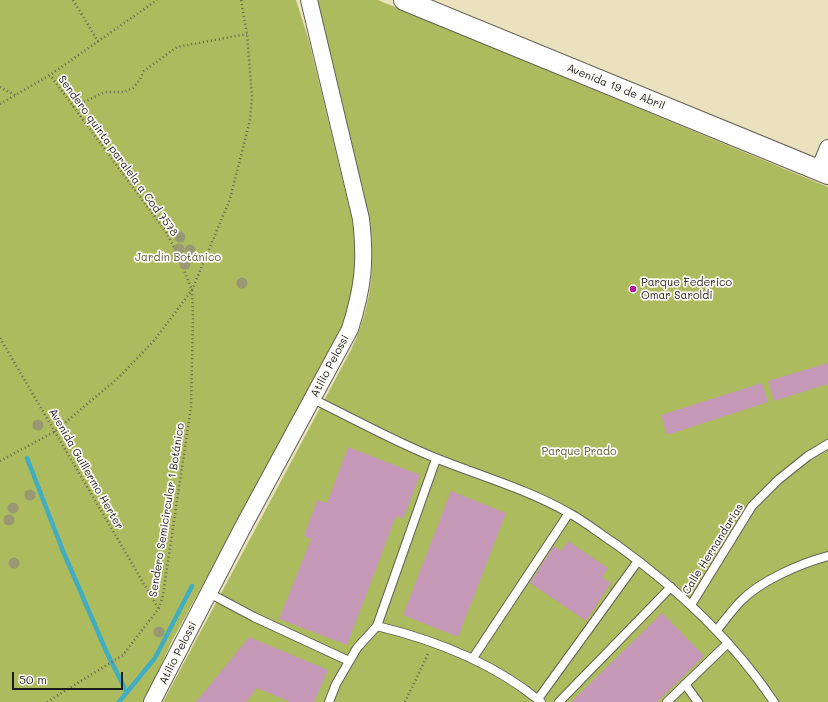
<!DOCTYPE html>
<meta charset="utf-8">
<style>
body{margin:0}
#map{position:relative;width:828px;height:702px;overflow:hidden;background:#eae1bf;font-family:Mali,sans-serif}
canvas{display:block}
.scale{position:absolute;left:12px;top:672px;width:111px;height:18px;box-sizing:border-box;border:2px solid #1c1c1c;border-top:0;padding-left:5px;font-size:12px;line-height:14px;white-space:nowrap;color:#1c1c1c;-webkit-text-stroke:3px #fdfcf7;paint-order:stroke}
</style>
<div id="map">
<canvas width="828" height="702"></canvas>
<div class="scale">50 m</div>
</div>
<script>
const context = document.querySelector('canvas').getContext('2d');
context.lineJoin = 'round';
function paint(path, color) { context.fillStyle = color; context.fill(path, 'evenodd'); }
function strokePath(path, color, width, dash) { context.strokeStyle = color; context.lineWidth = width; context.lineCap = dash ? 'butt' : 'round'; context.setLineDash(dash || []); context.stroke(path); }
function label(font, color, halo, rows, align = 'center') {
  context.font = font + ' Mali,sans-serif'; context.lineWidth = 3.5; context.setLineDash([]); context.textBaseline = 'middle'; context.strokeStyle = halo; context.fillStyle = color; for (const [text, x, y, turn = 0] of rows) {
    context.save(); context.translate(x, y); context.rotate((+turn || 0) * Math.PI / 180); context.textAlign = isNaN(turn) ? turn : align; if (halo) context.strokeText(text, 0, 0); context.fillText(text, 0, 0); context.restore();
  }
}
const green = new Path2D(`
 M0,0h296l13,41 44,182 4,35 -2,28 -14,46 -168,307 -29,63h-144z
 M317,0h61l450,187v515h-665l188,-352c13,-28 21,-58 21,-89 0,-12 -2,-25 -3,-37z`);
const stream = new Path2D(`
 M27,458l36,93 44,102 19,38
 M119,702l36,-44 37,-72`);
const building = new Path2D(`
 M828,363v21l-54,17 -6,-20z
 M762,383l6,19 -101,33 -6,-20z
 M348,447l72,28 -17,44 -7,-3 -49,129 -68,-26 32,-80 -7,-3 13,-36 10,3z
 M451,491l55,22 -48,124 -55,-22z
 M568,541l40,27 -6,9 9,6 -25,38 -56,-38 24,-37 7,5z
 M662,613l42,43 -47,46h-86z
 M249,637l79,33 -14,32h-24l-33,-14 -11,14h-50z`);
const path = new Path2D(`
 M73,0l26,43
 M0,87l15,8
 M0,104l50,-29 107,-75
 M73,107l32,-15h20l8,-4 6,-7 5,-10 33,-24 70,-13
 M0,338l158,270
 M0,461l54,-29 64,-54 35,-36 39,-52 38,-91 20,-79 2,-23 -5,-63 -6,-34
 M47,702l76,-47 36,-47 4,-13 28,-188 2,-90 -1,-27 -14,-35 -12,-23 -116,-157
 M405,702l24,-50`);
const service = new Path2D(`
 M313,399c41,20 82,43 125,60 43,17 91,31 131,54 17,9 32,22 48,32 61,44 115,94 157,157
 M209,593l45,24 95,44
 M691,605l61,-99 26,-26 30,-24 20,-12
 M377,626c58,14 117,37 164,76
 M717,630c8,-10 15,-20 24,-29 19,-20 60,-38 87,-45
 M473,658l96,-145
 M685,684l13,18
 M538,699l100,-138
 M329,702l7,-18 21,-36 20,-22 59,-167
 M559,702l112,-115
 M667,702l61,-59`);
const minor = new Path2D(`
 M819,170l9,-22
 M152,702l92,-177 106,-196c13,-41 16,-67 11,-110l-52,-219`);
const tertiary = new Path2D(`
 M404,0l424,174`);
const trees = [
 [180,237],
 [179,249],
 [190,250],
 [185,264],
 [242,283],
 [38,425],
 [30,495],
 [13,508],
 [9,520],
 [14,563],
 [159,632]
];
const markers = [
 [633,289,4,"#b5179e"]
];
const streetNames = [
 ["Avenida 19 de Abril",616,87,22],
 ["Sendero quinta paralela a Cod 7578",118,156,54],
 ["Atilio Pelossi",330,366,-62],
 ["Avenida Guillermo Herter",86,469,60],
 ["Sendero Semicircular 1 Botánico",167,510,-81],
 ["Calle Hernandarias",713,549,-58],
 ["Atilio Pelossi",178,653,-63]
];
const parkNames = [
 ["Jardín Botánico",178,258],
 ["Parque Prado",579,452]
];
const poiNames = [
 ["Parque Federico",641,283],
 ["Omar Saroldi",641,296]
];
paint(green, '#acbb5e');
strokePath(stream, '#42acc1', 4.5);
paint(building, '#c599b7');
strokePath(service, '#646155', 10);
strokePath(minor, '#646155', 18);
strokePath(tertiary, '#646155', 22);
strokePath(path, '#646155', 2.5, [1, 3]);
strokePath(service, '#fff', 8);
strokePath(minor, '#fff', 16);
strokePath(tertiary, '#fff', 20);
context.fillStyle = '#999874';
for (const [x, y] of trees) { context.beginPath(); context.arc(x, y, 5.5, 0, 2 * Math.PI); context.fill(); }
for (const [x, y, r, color] of markers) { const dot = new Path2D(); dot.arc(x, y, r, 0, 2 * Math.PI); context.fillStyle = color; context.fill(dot); strokePath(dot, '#fdfcf7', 1.5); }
label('11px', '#1c1c1c', '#fdfcf7', streetNames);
label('11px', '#565c36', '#fdfcf7', parkNames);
label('11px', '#1c1c1c', '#fdfcf7', poiNames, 'left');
</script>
